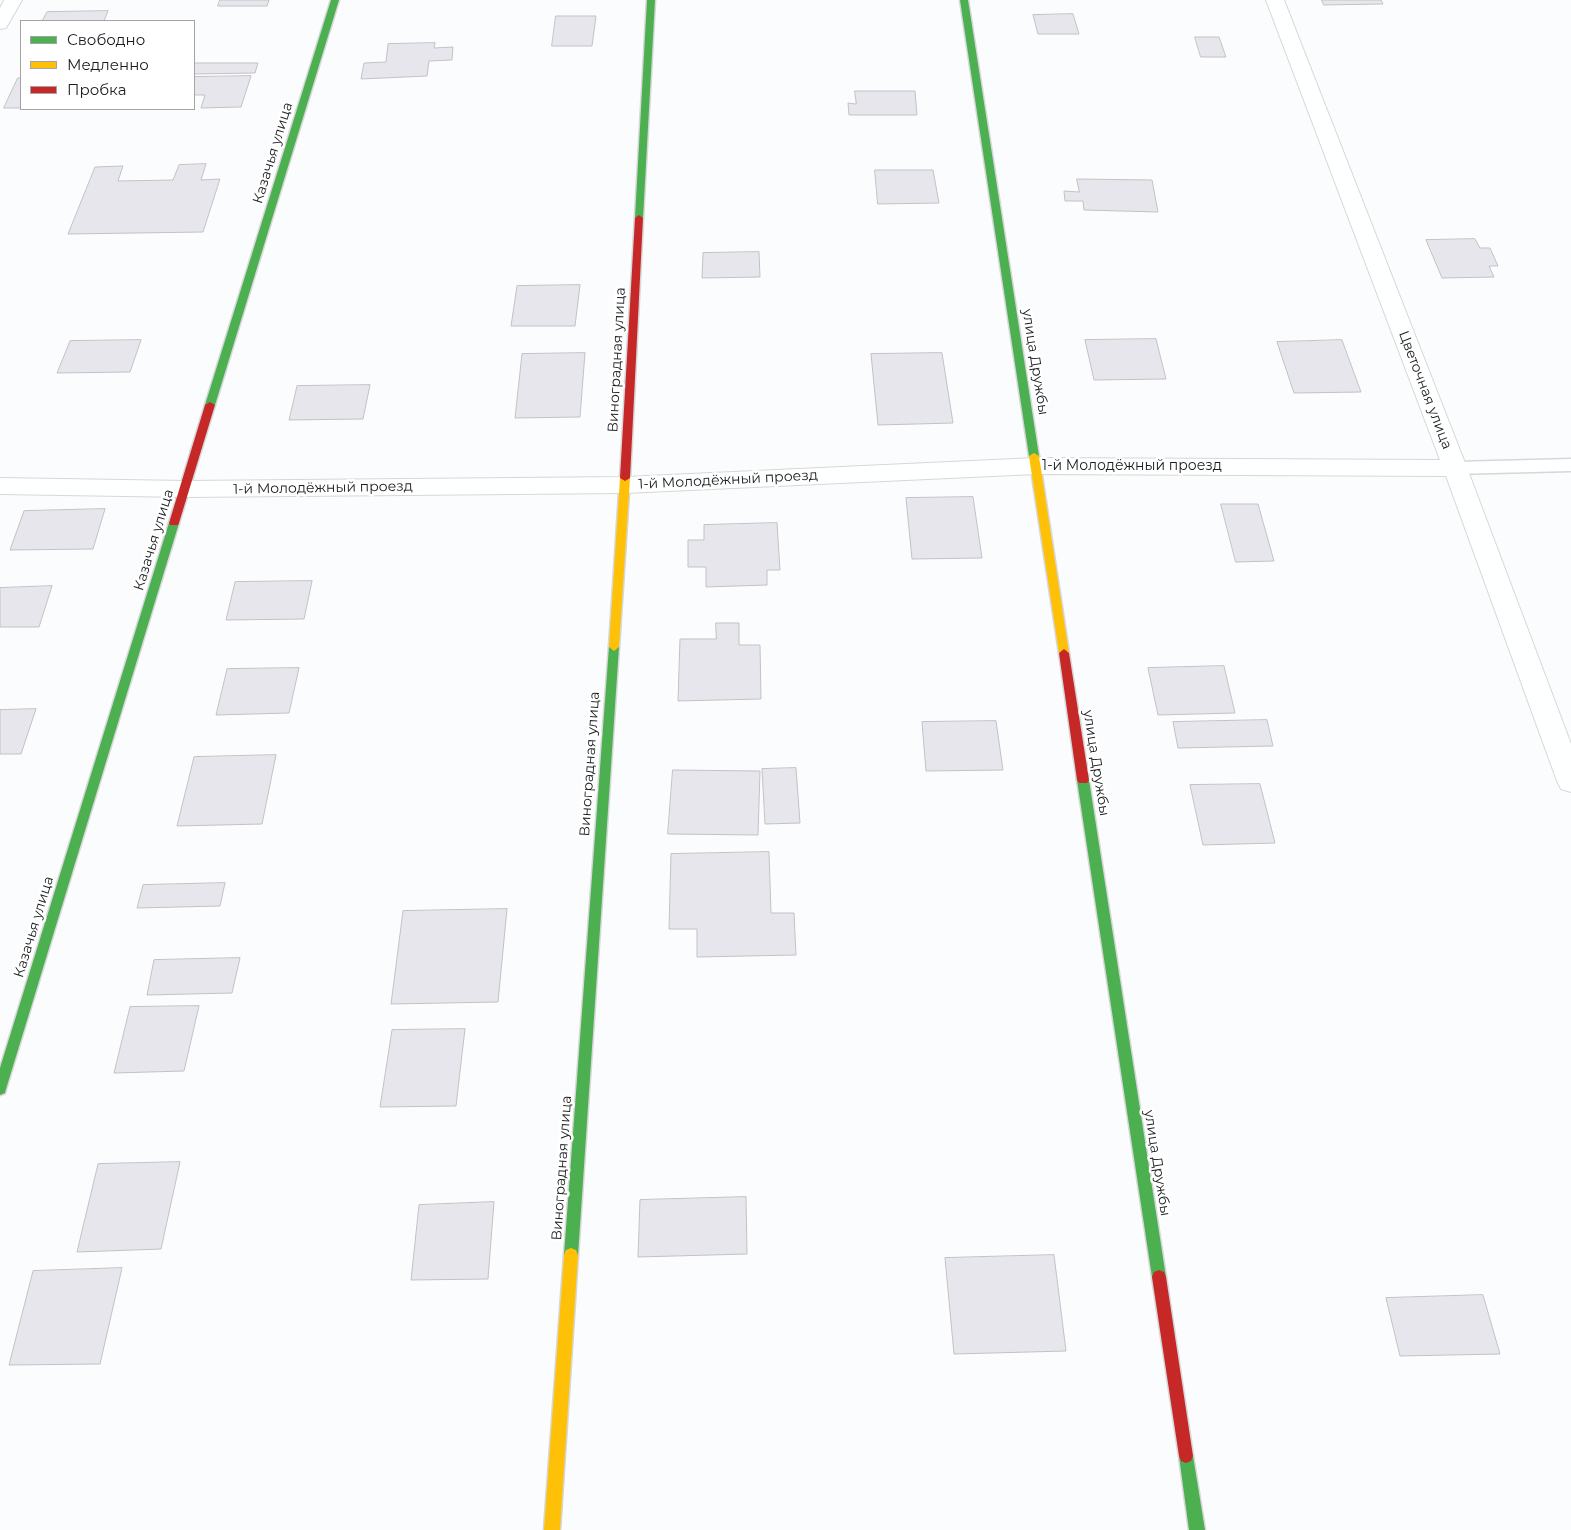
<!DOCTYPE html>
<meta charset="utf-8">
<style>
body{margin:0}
#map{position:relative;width:1571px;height:1530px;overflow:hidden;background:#fbfcfd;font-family:Montserrat,sans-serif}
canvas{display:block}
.legend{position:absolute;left:20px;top:20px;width:175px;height:90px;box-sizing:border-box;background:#fff;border:1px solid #a4a4a5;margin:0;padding:6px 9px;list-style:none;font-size:15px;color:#1b1c1e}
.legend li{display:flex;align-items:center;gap:10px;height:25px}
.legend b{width:25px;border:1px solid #a4a4a5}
</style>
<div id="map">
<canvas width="1571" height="1530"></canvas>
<ul class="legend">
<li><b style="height:6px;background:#4caf50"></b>Свободно</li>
<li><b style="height:6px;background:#ffc107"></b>Медленно</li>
<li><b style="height:6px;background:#c62828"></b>Пробка</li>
</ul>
</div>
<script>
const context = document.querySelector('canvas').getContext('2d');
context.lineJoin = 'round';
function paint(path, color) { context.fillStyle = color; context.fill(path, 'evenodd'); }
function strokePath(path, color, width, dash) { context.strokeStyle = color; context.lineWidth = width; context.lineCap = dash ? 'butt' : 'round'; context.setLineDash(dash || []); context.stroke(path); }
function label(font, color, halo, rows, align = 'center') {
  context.font = font + ' Montserrat,sans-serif'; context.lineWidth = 5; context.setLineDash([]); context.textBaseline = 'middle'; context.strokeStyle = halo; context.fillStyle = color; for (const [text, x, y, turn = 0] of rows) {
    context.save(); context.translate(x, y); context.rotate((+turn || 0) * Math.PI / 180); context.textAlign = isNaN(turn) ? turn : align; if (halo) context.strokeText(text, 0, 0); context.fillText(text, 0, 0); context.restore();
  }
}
const building = new Path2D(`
 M220,0h49l-2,6h-49z
 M1322,0h59l2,4 -59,1z
 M108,11l-4,10h-62l5,-9z
 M1073,14l6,20h-41l-5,-19z
 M556,16h40l-4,30h-40z
 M1195,37h24l7,20h-25z
 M435,43l-1,5 19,-1 -1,13 -23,1 -2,15 -66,3 3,-16 22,-1 2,-18z
 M194,63h64l-3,10 -61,1z
 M251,76l-10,31 -40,1 4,-13h-11v-18z
 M18,78h3v30h-17z
 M855,91h60l2,24h-68l-1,-12 8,1z
 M206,164l-5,16 19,-1 -17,53 -135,2 27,-67 28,-1 -5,15 55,-1 6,-15z
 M875,170h58l6,33 -61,1z
 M1077,179l75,1 6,32 -74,-2 -1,-9h-18l-1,-10 15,1z
 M1475,239l5,9h10l8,18h-9l5,11 -52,1 -16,-38z
 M759,252l1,25 -58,1 1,-25z
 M580,285l-5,41h-64l6,-40z
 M1156,339l10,40 -72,1 -9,-40z
 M141,340l-11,32 -73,1 13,-32z
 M1342,340l19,52 -67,1 -17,-51z
 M585,353l-5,64 -65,1 7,-64z
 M942,353l11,70 -75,2 -7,-71z
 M370,385l-7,34 -74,1 8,-34z
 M973,497l9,61 -70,1 -6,-61z
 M1221,504h37l16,57 -38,1z
 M105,509l-12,40 -83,1 14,-39z
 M777,523l3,47h-13v15l-61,2v-20h-18v-27h16v-15z
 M312,581l-8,38 -78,1 9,-38z
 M52,586l-13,41h-39v-39z
 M716,623h23v22h21l1,54 -83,2 2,-62h36z
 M1224,666l11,47 -77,2 -10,-47z
 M299,668l-10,45 -73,2 11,-46z
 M36,709l-15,45h-21v-44z
 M1267,720l6,26 -95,2 -5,-26z
 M996,721l7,49 -77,1 -4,-49z
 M276,755l-14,69 -85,2 17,-69z
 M796,768l4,55 -35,1 -3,-55z
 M673,770l87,1 -2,64 -90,-1z
 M1260,784l15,59 -72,2 -13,-60z
 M769,852l2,61h23l2,42 -99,2v-28h-28l2,-75z
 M225,883l-5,23 -83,2 6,-23z
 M507,909l-9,93 -107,2 12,-93z
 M240,958l-8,35 -85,2 7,-35z
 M199,1006l-15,65 -70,2 16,-66z
 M465,1029l-9,77 -76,1 12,-77z
 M180,1162l-19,87 -84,3 21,-88z
 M746,1197l1,57 -109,3 2,-57z
 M494,1202l-6,77 -77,1 8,-75z
 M1054,1255l12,96 -112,3 -9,-96z
 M122,1268l-22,96 -91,1 24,-94z
 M1483,1295l17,59 -100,2 -14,-58z`);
const lane = new Path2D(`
 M1571,459v12l-116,3 -6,-2 -3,-4 3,-4 6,-2z`);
const street = new Path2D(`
 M4,0h18l-16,28 -6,1v-21z
 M1266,0h18l183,468 104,276v48l-10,-3 -4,-8 -111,-305 -410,-2 -411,19 -439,4 -186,-3v-16l186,3 439,-4 411,-19 404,2z`);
const fast = new Path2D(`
 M331,0h8l-124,405 -5,3 -3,-1 -2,-2z
 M647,0h8l-12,218 -4,3 -4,-3z
 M960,0h8l71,456 -5,3 -5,-3z
 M174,520l5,3 -173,566 -1,4 -5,2v-27l169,-545z
 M614,643l5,4 -41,608 -2,5 -5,2 -5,-2 -2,-5 45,-608z
 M1083,776l4,1 2,3 77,497 -2,5 -5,2 -5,-2 -2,-5 -75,-497 2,-3z
 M1186,1449l5,2 2,5 12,74h-16l-10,-74 2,-5z`);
const slow = new Path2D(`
 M1034,453l5,3 30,197 -5,4 -5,-4 -30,-197z
 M625,475l5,3 -11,169 -5,4 -5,-4 11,-169z
 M571,1248l5,2 2,5 -18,275h-16l20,-275 2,-5z`);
const jam = new Path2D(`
 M639,215l4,3 -13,260 -5,3 -5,-3 15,-260z
 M210,402l5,3 -36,118 -1,2h-8l-1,-2 36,-118z
 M1064,649l5,4 20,127 -2,3h-8l-2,-3 -18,-127z
 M1159,1270l5,2 2,5 27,179 -2,5 -5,2 -5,-2 -2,-5 -27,-179 2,-5z`);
const streetNames = [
 ["Казачья улица",273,153,-73],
 ["Виноградная улица",617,360,-87],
 ["улица Дружбы",1035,362,81],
 ["Цветочная улица",1425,390,69],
 ["1-й Молодёжный проезд",1132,466],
 ["1-й Молодёжный проезд",728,480,-3],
 ["1-й Молодёжный проезд",323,488,-1],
 ["Казачья улица",154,540,-73],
 ["улица Дружбы",1096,763,81],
 ["Виноградная улица",590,764,-86],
 ["Казачья улица",34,927,-73],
 ["улица Дружбы",1157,1163,81],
 ["Виноградная улица",562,1168,-86]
];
paint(building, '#e8e6ed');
strokePath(building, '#c2c2c4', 1);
strokePath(lane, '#d6d7d8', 3);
strokePath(street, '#d6d7d8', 2);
strokePath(fast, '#d6d7d8', 3);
strokePath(slow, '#d6d7d8', 3);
strokePath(jam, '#d6d7d8', 3);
paint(lane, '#feffff');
paint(street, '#feffff');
paint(fast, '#4caf50');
paint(slow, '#ffc107');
paint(jam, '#c62828');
label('14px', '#1b1c1e', '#fff', streetNames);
</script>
